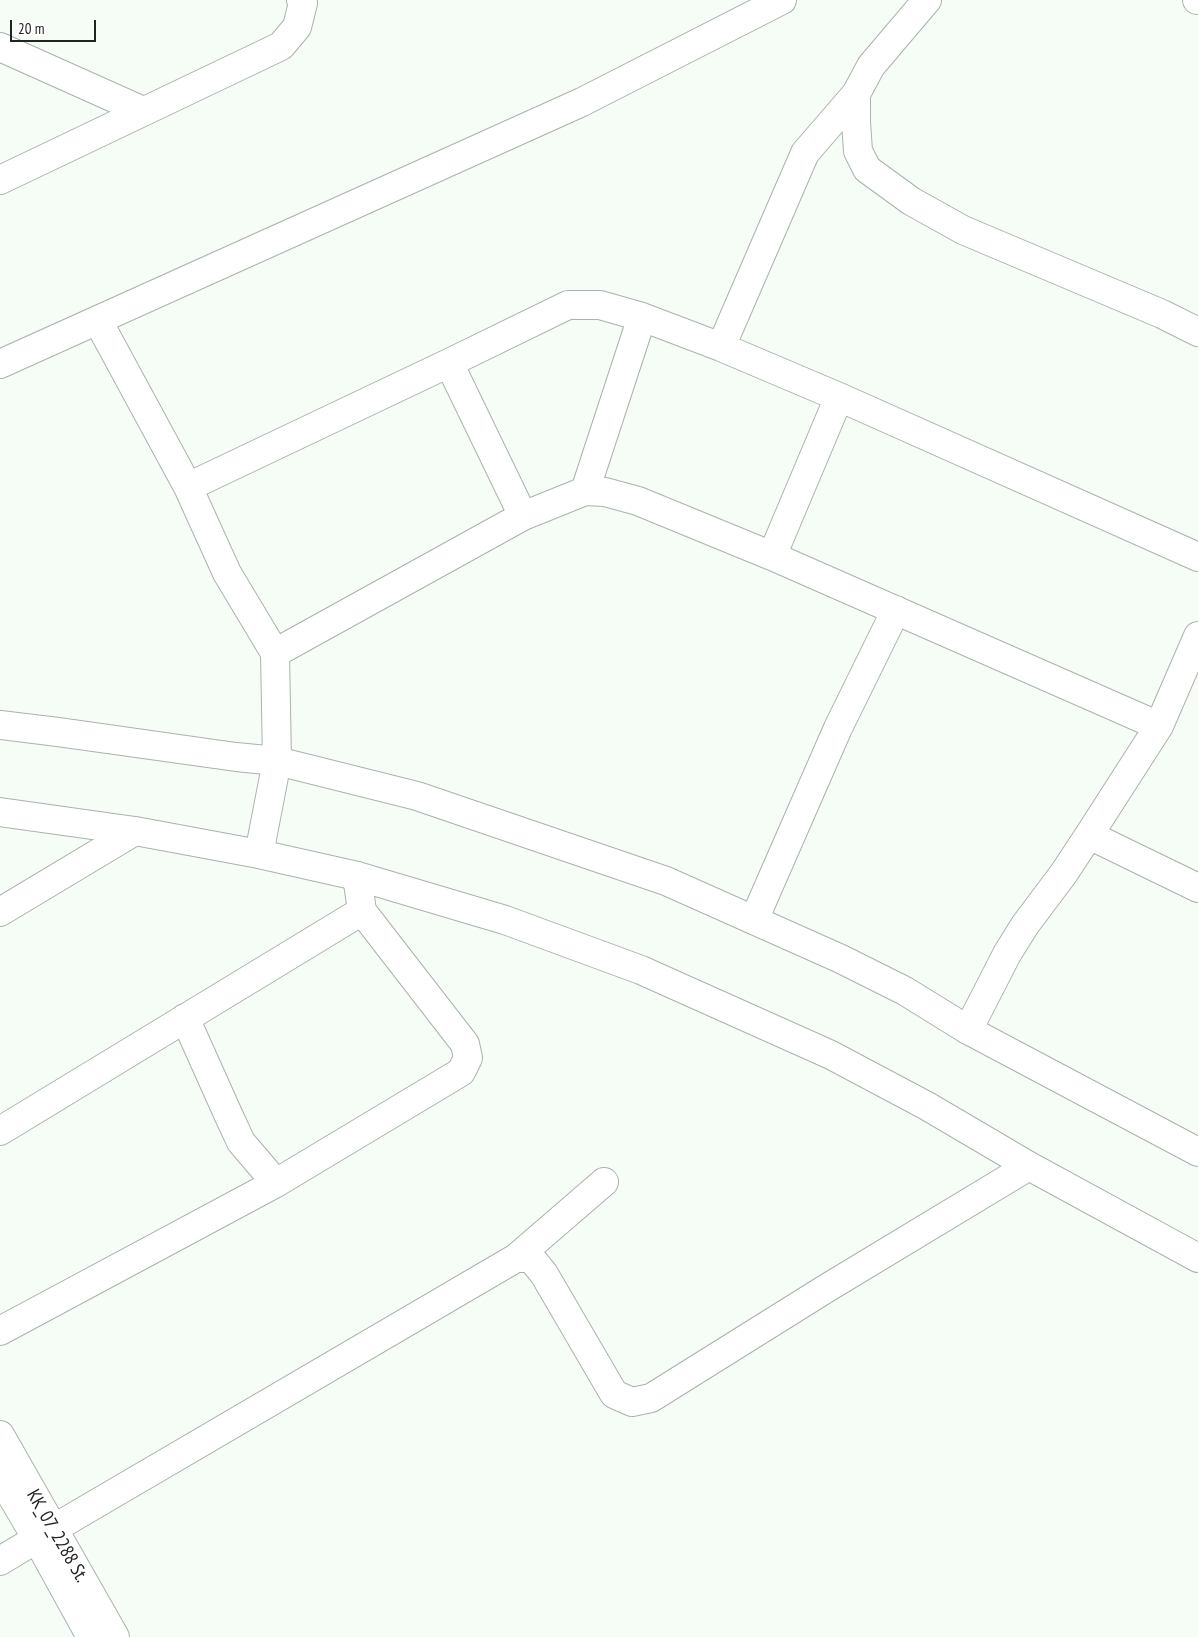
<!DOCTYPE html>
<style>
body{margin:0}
#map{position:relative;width:1198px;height:1637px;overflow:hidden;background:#f5fdf6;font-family:"PT Sans Narrow",sans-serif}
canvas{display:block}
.scale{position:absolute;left:10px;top:20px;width:86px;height:22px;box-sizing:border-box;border:2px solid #212421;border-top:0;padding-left:6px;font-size:15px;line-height:18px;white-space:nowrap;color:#212421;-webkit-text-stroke:4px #fff;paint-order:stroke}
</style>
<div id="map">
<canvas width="1198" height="1637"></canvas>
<div class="scale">20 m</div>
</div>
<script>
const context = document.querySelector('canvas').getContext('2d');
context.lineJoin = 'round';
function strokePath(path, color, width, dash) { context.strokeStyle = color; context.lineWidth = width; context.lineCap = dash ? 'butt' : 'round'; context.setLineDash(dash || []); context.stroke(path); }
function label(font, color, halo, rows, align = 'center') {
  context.font = font + ' "PT Sans Narrow",sans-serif'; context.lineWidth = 4; context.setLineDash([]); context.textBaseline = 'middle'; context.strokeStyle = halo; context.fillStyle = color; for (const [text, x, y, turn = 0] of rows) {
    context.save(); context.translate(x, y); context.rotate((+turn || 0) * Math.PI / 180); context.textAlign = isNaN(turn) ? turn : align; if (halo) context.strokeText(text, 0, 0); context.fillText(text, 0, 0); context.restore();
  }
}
const street = new Path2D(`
 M927,0l-56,66 -15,28v28l2,29 9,18 44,32 52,29 199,84 36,18
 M1197,0h1
 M0,47l143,64
 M0,180l281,-134 16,-19 6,-24 -2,-3
 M98,321l90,166 39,86 48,80 248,-137 62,-25 20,1 33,9 134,55 387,170 -70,109 109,53
 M721,347l84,-194 51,-59
 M449,363l74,153
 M188,487l261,-124 119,-58h32l42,12 79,30 118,50 359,160
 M585,491l57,-174
 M772,556l67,-159
 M1159,726l39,-90
 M259,854l18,-93 -2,-108
 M0,912l135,-81
 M754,920l84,-192 58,-118
 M185,1018l43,96 13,28 35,41
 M968,1030l39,-76 18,-29 39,-52 25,-38
 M0,1131l362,-220
 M516,1258l88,-76
 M0,1331l276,-148 185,-111 7,-14 -3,-14 -103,-133 -5,-35
 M0,1561l53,-32 463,-271h15l13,16 70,120 18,8 19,-4 176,-110 202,-122`);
const secondary = new Path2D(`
 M0,364l582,-262 200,-102`);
const primary = new Path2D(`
 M0,1435l115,202
 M0,1476l37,63 54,98`);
const highway = new Path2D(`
 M0,725l58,7 178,25 41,4 140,35 249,85 175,78 64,32 63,39 230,122
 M0,812l135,19 124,23 98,22 148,44 136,50 190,85 96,51 102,60 169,92`);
const streetNames = [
 ["KK_07_2288 St.",57,1536,60]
];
strokePath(street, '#aab2ab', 30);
strokePath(secondary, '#aab2ab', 30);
strokePath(primary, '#aab2ab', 30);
strokePath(highway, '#aab2ab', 30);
strokePath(street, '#fff', 28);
strokePath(secondary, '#fff', 28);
strokePath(primary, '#fff', 28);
strokePath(highway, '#fff', 28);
label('19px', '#212421', '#fff', streetNames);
</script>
